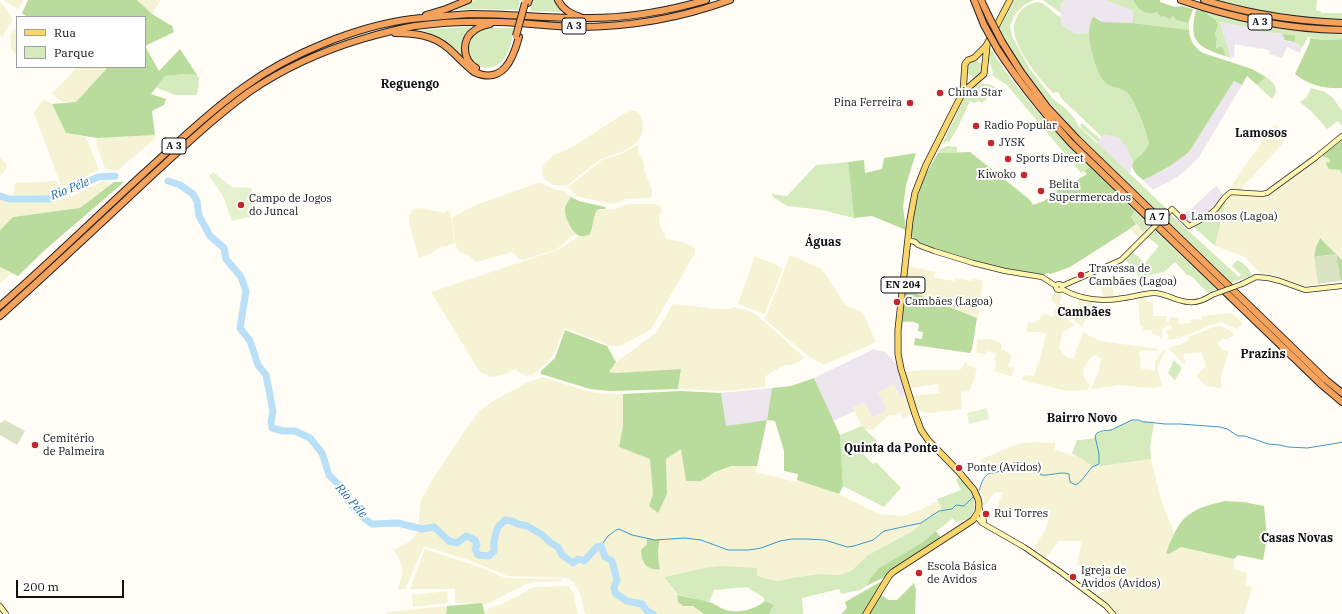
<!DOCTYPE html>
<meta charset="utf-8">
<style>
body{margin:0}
#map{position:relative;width:1342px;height:614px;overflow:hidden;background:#fffdf5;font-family:"IBM Plex Serif",serif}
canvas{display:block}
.legend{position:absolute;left:16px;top:16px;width:130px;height:52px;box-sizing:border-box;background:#fff;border:1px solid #a0a0a0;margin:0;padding:5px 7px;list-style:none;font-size:12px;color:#111}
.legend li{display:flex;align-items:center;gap:8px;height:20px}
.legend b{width:20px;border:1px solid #a0a0a0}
.scale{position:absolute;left:16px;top:580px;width:108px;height:18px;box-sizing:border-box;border:2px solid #111;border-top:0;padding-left:5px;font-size:12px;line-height:14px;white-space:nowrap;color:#111;-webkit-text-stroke:3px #fff;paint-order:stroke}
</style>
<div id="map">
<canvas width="1342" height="614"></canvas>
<ul class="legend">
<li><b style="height:5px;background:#f9d66b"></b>Rua</li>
<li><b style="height:11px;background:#d5ebbd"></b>Parque</li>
</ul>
<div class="scale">200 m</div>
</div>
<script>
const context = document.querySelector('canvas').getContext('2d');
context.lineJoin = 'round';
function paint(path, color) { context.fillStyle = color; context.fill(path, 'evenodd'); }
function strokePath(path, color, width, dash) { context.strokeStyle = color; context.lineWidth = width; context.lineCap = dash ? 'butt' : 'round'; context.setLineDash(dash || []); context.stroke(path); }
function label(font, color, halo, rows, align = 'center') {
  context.font = font + ' "IBM Plex Serif",serif'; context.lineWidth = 4; context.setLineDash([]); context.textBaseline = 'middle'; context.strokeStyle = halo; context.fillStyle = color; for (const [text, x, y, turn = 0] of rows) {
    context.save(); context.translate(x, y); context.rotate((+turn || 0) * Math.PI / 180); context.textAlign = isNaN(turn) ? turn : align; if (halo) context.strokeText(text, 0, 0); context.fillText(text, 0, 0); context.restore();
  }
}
const industrial = new Path2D(`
 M1065,0h41l27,11v12l-31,-1 -6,-5 -4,1 -3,15 -14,1 -13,-9 -2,-20z
 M1220,22l33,6v3l30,3v5l2,2 10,1 7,6 -2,5 -13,-6 -5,11 -13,-4 1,-3 -10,-3 -1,1 -10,-3 -1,1 -13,-3 -1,13 -3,1z
 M1234,81l8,4 -43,72 -14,14 -8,6 -24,13 -10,-10 7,-3 20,-11 19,-14z
 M1111,134l13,9 5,9 4,11 -3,11 -33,-30 6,-9z
 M1216,186l8,9 -2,3 -9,11 -8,7 -16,6 -8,-7 10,-6z
 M874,349l11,3 11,11 10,32 -6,2 -6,-12 -7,26 -15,7 -8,-15 -11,5 2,3 -22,10 -19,-43z
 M772,388l-5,32 -41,6 -5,-33z`);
const farmland = new Path2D(`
 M5,0h18l-4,9 -14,-7z
 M137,0h24l-9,14z
 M0,1l13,19 -11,17 -2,-2z
 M17,26v30l-6,-8 -1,-13z
 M77,67h31l-32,35h-14l-10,-8z
 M44,99l8,5 14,29 20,4 13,33 -37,18 -28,-75z
 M631,111h5l4,3 2,6 1,8 -2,8 -4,6 -6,5 -9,5 -21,7 -35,27 -13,-1 -9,-6 -2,-5 1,-8 10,-11 18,-7 54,-35z
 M1275,124l12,12 -4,7 -43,47 -10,-1 4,-7 28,-40 -2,-2z
 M155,135l1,3 -39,33 -12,-3 -9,-24 1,-6z
 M637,145l2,9 4,5 2,14 7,16v7l-3,2 -24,1 -9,4 -6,1 -33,-8 -9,-9 34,-27 19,-6z
 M1322,155l6,3 2,3 -1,8 11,1 2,4v86l-18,-18 -5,-4 -5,19 4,27 -14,2 -32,-11 -12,-2 -15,-16 -30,-11 10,-42 4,-7 5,-3 26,2 8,-2z
 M0,158l6,5 1,4 -7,10z
 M56,180l4,8 -1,5 -14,3 -31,-1 1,-12 28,-1z
 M103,181l8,3 -31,24 -67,9 -13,13v-30l55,1 13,-3z
 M538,183h3l15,7 9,1 6,6 -5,6 8,30 2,1 -8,5 -11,10 -34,11 -4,-1 -6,-7 -37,10 -2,-1 -4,-5 -11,-4 -3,-6 -4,-28 21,-12z
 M628,204h27l6,3 1,5 -3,5v5l7,17 17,3 12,6v5l-44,76 -3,2 -27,15h-10l-46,-18 -12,27 -7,8 -14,12 -6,1 -11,-7 -12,6 -12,2 -11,-5 -49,-80 129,-43 19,-13h5l9,-9 -1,-9 5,-8 18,-1z
 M420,208l25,5 2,-3 3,2 5,31 -18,6 -7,5 -11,4 -9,-31 -1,-10 4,-8z
 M1136,224l8,9 -5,5 -9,-9z
 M790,255l32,14 23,36 18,8 13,29 -52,23 -16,-9 -43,-37z
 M755,256l28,12 -18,46 -27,-10z
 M907,266l28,6 -1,6 21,3v-3l17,3 1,-3 10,3 -5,37 -73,-29z
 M0,267l11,6 -11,11z
 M1112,284l2,13 -11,2 -2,-12z
 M1056,292l7,2 -3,7 1,4 6,2 4,-2 2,3 6,-2 -1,-7 15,3 -11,25 -29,-25 -2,-3 1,-4z
 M1145,296l2,6h6v14h13v6h3v-5l10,1v6l11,-1 1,-4 11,1v-4l29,-3 10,8 1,3 -5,5 -15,-7 -5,1 -38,15 -12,2 2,-2 -3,-8 6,-2 -1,-3h-3l-6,4v9l-5,-3 -5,-1v-4h-9v-3l-3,-1 -2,-28z
 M673,304l45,5h12l6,-2 15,5 7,4 47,42 -12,7h-8l-17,9 -3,4v9l-41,4 -46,-2 3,-20 -65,4 -7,-1 7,-10 40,-29z
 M1055,309l19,16 -12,8 -3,16 9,9h6l9,-26 17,9 59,8 -2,2 -17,-1 -1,4 2,6 -1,8 13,3 2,-2v-7l8,-12 2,2 -8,16 5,18 -7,2 -17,-1 -18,-2 -29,4 8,-19 2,-12 -7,-3 -3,3 -7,9 -1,6 4,10 3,1 -2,6 -21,1 -45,-11 1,-3 2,-2 9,1 4,-12h1l7,-30 -6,-2h-13l1,-10 4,1h4v-2l4,-2 1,-4 6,-1 6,3z
 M1216,326h5l10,5 3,4 -7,4h-5l-5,4 6,8 6,-1 -8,27v10l-2,1 -13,-2 -10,-10 10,-10 -5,-14 -18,2 3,12 -18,-18 8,-3h3l10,-5 -1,-3z
 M977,339l6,1 9,-1 9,4v6l11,6 -4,12 6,1 -2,9 -17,-6 1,-10 -2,-1 2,-7 -10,-2v2l-3,1 -7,-1z
 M966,362l2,3 9,4 -7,22 -9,1 1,17 -34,4 -12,-3 -5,-14 28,-3 -1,-9 -29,4 -5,-16 22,-2h34z
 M542,377l48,15 18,2h15v32l-4,21 31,11 3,36 -4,12 8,6 10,-18 -1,-35 16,-11 4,32 15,1 14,-9 16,-6h26l-1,6 40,10 1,-2 42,14 40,20 24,2 17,-6 18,-9 4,9 -21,13 -2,3 -8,6 -43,23 -17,16 -12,4 -19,-1 -22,3 -20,4 -17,-4 -4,-3 -53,-6 -40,9 13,18 1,7 5,4h10l11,8h-119l-5,-22 -7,-10 -6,-4 -60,-2 -38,-16 -45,-14 -19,43h-7l5,-17 -4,-13 -5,-9 15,-8 5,-4 3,-6 5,-3 -4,-3 3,-26 12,-21 30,-45 17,-24 13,-9 35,-19zM660,540l-2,7v15l2,7 -19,-19 6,-6z
 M894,384l6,13 6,-2 6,19 -9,4 -3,-7 -5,5 -6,-1 -16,15 -10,-1 -10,-21 12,-5 7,15 15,-7 -9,-19z
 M1034,442l21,1v7l11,3 8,4 1,-2 18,10 -1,1 59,-7 10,41 13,33 -2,5 -3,16 12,-7 53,12v10l13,4 -2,12 7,3 -8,26h-131l-20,-17 18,-9 -11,-5 2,-5 -25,-14 5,-23h-24l-11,16 -4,-1 -9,-9 11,-16 6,-22 -35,-1 -15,6 -3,-10 5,-12 -9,1 -8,12 -3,-1 1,-7 -5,-7 3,-9 3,-4 9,-4 -14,-13 37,-16z
 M425,549l63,21 17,8 56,1v2l-28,1 -9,3 -37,19 -32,-1v-14h-45z
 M568,586l5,6 5,22h-91l-2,-4 19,-7 30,-16z
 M447,591l1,12 -35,4 -1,-12z
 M447,606l-1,8h-59l1,-2z`);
const green = new Path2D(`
 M475,0h45l-2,10 -45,-1 -24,1z
 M533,0h22l6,12 -31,-1z
 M1015,0h19l-10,5 -9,9 -5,12 2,10 17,32 25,32 10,7 11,12 4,8 28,25 59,56 -6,7c-59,-57 -122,-113 -161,-186z
 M1043,0h22l-5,5 1,8z
 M1106,0h27c5,12 12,11 22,13l2,-1 9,6 7,-2 3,4 11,3 2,-2v9l-56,-7v-12z
 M1217,0h100l-1,10 4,1 2,2h20v6c-42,-1 -85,-8 -125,-19z
 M1037,2c11,1 15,12 24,15l1,8 13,9 14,-1c1,13 7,44 19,51 7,4 16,4 21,11 7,8 17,38 20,49 -4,8 -11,11 -16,19 -5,-15 -12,-30 -30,-28l-1,2 -40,-38 -4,-7 -5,1c-14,-15 -36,-41 -39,-62 -1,-6 2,-13 5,-18 4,-6 10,-9 18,-11z
 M1203,11l55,14 24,4 60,4v6l-20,1 -14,-3 -6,11 -7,-6v-7l-42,-4v-3l-33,-6 11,36 -6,-2v-2l-9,-7 1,-9 -2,-4 3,-9 -2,-5z
 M474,26c-14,10 -15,21 -9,36 -14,-14 -24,-25 -43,-32z
 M485,28h29c-2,10 -4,24 -11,32 -22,24 -56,-15 -18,-32z
 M990,48c26,43 64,82 100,119l-9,6 -75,-89h-1l-13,-9 1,-2 -5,-17z
 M967 69a8 8 0 1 1 16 0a8 8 0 1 1-16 0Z
 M184,74l13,1 2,3 -2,17h-22l-20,-8 10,-11z
 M1266,77c9,6 14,13 6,22l-15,-14z
 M982,83l10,2 5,4 -15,14 -3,-2 -5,2 -4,-2 -13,28 -8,13 -2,-1 -2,2 -3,2 25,-53 7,-6z
 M1311,88l14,4 8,6 9,13v15l-4,-5 -11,8 -15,-17 -12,-10 7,-5z
 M1081,124h2l17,15 -2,3 -16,-13 -2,-4z
 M947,146l10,1v5l-19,1 1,-3z
 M848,162l6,56 -32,-8 -35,-4 -14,-9 -1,-3 15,2 29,-31z
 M1234,194l-8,6 -11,46 -21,-19 16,-10 3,3 3,-3 -2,-4 16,-18z
 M1135,211l15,15 -7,6 -12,-15z
 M1170,214l69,63 2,-2 -9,-9 5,-6c7,3 13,8 14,15l-2,2 -19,6 -66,-64z
 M1153,229l63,60 -8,4 -17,-17 -4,-1 -12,-13 -11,10 -24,5 -15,-18 8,-7 12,11 14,-17 -12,-10z
 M1174,360l8,8 -7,12 -7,-7z
 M1132,420l22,3 -4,24 1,12 -51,7 -1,-3 -2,3h-4l-21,-13 5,-13h5l13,-2v-2c4,-5 9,-3 15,-6 8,-2 14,-8 22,-10z
 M862,426l14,14 -13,14 10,10 3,-2 25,26 -17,19 -41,-21 -3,-51z
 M959,477c13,14 21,23 11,42l-15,3 -2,-4 -30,24 -44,26 -8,9 -5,9 -6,4 -19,4 -2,-5 -37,9 1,16h-34l5,-9 -9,-4 -2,-4 -16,-10 -33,3 -5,12 -31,-7 -14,-18 40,-9 19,-2 34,2v6l3,3 18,4 20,-4 22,-3 19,1 12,-4 17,-16 43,-23 8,-6 2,-3 21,-13 -5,-11 24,-9 -5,-10z`);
const forest = new Path2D(`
 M28,0h109l15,14 20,12 2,6 -29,14 14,25 21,-22 17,26 -13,-1 -19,2 -14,18 15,5 -2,6 -12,6 3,24 -58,3 -31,-5 -14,-29 24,-2 32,-35h37v-50h-118l-5,-4z
 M1133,0h27v2l15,5 7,-1 11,3 -4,12 -2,2 -11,-3 -3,-4 -4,3 -6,-3 -2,1 -4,-5c-9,4 -20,-2 -24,-12z
 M1196,10l7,1 13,9 2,5 -3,9 2,4 -1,9 2,2 1,-2c5,0 6,5 6,9 -28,-9 -37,-15 -29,-46z
 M1094,17l8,5 31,1 56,7c1,11 5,17 14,23l49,16 14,8 -9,8 -10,-9 -5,9 -8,-4 -45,71 -19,14 -20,11 -7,3c-23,-19 -3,-19 6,-36 -2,-10 -13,-41 -20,-49 -5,-7 -15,-7 -22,-11 -10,-6 -18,-39 -18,-51 0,-6 2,-10 3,-15z
 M1283,34l12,1v7l-11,-2z
 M1310,38l12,2 20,-1v49c-18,1 -33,-3 -47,-14l15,-32z
 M1342,138v36l-2,-4 -11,-1 -3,-5v-2l3,1 1,-2 -2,-3 -6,-2z
 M970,152l59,47 4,6 11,-4 27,-21 3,2 13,-8 -3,-3 6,-4 45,44 -4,6 5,7 -8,6 -58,37 -19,7 -4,-1 -3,2 -42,-6 -77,-23 -9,-4 -4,-6 -1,-4 3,-19 8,-32 16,-28z
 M916,153l-10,32 -3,22 3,23 -34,-14 -18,2 -6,-56 16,-2 1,13 17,-4 2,-11z
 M114,182h10l-78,67 -28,27 -18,-9v-37l13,-13 67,-9z
 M571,197l8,4 26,6 1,2h-6l-3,1c-5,9 -3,15 -7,24 -3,1 -6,3 -9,2 -8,-1 -16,-18 -16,-25 0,-6 3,-10 6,-14z
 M1320,238l22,22v20l-2,1 -4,-27 -22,3 2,-10z
 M905,289l72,29 -5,31 -2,4 -56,-8 1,-7 7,1 1,-7 -5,-1 1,-7c-6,-3 -10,-3 -17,-2z
 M565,330l42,16 9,16 -7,10 7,1 65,-4 -3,20 -69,2 -19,-2 -49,-15v-3l14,-13z
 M814,378l26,57 3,51 -4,8 -42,-14 1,-6 -14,-3v-20l-9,-30 -8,-1 -10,46h-26l-16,6 -14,9h-15l-5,-32 -15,10 1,35 -9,19 -9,-7 4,-12 -3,-35 -31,-12 4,-21v-32l57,-3 41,2 5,33 41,-6 5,-32 19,-2z
 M1225,501l18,1 21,4 3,32 -4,22 -25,-5 -4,4 -53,-12 -12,7 -3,-1c14,-36 20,-43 59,-52z
 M936,531l5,7 -41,26 -15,13 -19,9 5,-9 8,-9 44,-26z
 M647,538l8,2h5c-3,10 -2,19 0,29 -13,3 -19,-8 -19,-19l6,-6z
 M882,581l1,1 -20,32h-22l6,-6 -2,-6z
 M914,583l2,6 -1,25h-49l12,-21 11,7h8z
 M677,595c11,3 22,4 32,7 6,2 11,6 17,8 13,4 29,-1 39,-9l9,4 -5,9h-65l-11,-8h-10l-5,-4z
 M482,603l3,11h-39l1,-8z`);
const cemetery = new Path2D(`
 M1336,254l4,27 -22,3 -4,-27z
 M5,420l20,11 -8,14 -17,-10v-12z`);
const pitch = new Path2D(`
 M213,172l19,15 19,1 8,27 -27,6 -9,-25 -14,-20z
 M987,408l2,11 -20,5 -2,-11z`);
const stream = new Path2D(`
 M979,490c3,-7 4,-15 12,-17 4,0 6,-1 9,-2 4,-2 7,-5 11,-7 12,-5 23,1 30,11 10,1 19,-4 28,-1l1,8 6,3 5,-4 11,-14 7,-3v-10l-4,-18 2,-3 5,-2 9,-1 21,-10h7l4,2h4l18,2h15l40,3 7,2 11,7h7l23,8 12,1 8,2 19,1 31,-5 4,-1
 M601,546l7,-10 8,-6 3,-1 13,6 23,5 30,-2 16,2 27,10h21l12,-2 19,-7 12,-2h14l19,1 22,7 7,-1 19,-6 11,-9 37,-8 18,-12 13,-2 4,-4 8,1 9,-9`);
const river = new Path2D(`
 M168,181l12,4 13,9 4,7 2,15 11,20 14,12 2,11 15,18 5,14 -6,37 10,13 8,24 8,10 7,36 -2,11 1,6 11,3h12l15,7 12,15 7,22 8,8 8,14 16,19 11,8 26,-1 24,6 12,-2 15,14 8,2 9,-7 9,4 2,5 -2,4 3,6 11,1 5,-5v-11l4,-13 7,-7 7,1 6,3 9,2 14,8 10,9 7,4 4,8 11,8 5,-4 6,2 13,-14 4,-1 4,11 7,4 5,19 -3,8 1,5 12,8 15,3 4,6 7,4
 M0,196l9,3h41l48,-22 17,-1`);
const secondary = new Path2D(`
 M1169,212l3,-3 17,17c10,-5 19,-9 27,-17 5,-6 8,-13 15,-17l31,2 5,-1 48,-35 27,-22
 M908,240l7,2 3,3 16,6 39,12 32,8 37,6 14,9
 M1056 287a3 3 0 1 1 6 0a3 3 0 1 1-6 0Z
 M1242,284l14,-7 12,1 12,3 25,9 37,-4
 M1062,286l59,-26 27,-27
 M1062,289c19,11 40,13 62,9 10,-1 20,-5 30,-5 12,0 23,9 35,9 8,1 17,-3 23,-7
 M979,507l5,14
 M976,516l6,7 42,24 35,24 47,35 7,8
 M0,606l6,8`);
const primary = new Path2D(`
 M963,92l21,-18 3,-29
 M866,614l23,-38 4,-4 74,-48 6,-4 5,-8 1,-8 -1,-5 -4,-9 -15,-18 -31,-32 -7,-10 -6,-16 -14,-45 -3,-15v-24l12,-110 5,-27 11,-28 37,-73 2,-28 3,-4 6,-2 12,-12 24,-46`);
const highway = new Path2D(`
 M558,0c5,10 12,13 22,17
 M974,0l10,25
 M981,0l8,17
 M1181,0c52,18 106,29 161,30
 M1204,0c45,14 91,21 138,23
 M528,3l1,-3
 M426,15l20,-6 22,-9
 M395,33c19,0 38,2 53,15 9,8 17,17 26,24 29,13 39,-13 45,-35
 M1002,42l19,30 26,35 30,32 249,241 16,13
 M998,50c22,34 46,63 73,93l251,242 20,17
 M476,68c-14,-8 -15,-29 -1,-38 5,-4 10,-5 15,-6
 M0,306c49,-43 95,-88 143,-132 33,-30 65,-61 101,-87 45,-33 113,-61 168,-68 20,-2 40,-4 60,-5 40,0 79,5 118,4 39,0 78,-7 116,-18
 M0,316c49,-44 97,-89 145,-134 34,-31 67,-63 104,-90 35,-24 73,-41 113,-53 17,-5 35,-10 53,-13 28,-4 56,-5 84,-4 26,1 52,4 79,5 51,0 103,-9 152,-27`);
const secondaryBridge = new Path2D(`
 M1148,233l21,-21
 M1212,295l30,-11`);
const highwayBridge = new Path2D(`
 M989,17l13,25
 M984,25l14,25
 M516,36l9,-33`);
const markers = [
 [940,93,4,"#c4262e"],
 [910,103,4,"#c4262e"],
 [976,126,4,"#c4262e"],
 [991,143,4,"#c4262e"],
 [1008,159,4,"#c4262e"],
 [1024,175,4,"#c4262e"],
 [1041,191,4,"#c4262e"],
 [241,205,4,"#c4262e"],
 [1183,217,4,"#c4262e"],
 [1081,275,4,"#c4262e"],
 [897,302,4,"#c4262e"],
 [35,445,4,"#c4262e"],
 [959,468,4,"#c4262e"],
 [986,514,4,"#c4262e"],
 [919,573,4,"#c4262e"],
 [1073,577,4,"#c4262e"]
];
const shields = [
 [1260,22,24],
 [574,26,24],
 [174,146,24],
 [1157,217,24],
 [903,285,44]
];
const shieldNames = [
 ["A 3",1260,22],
 ["A 3",574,26],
 ["A 3",174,146],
 ["A 7",1157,217],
 ["EN 204",903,285]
];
const poiNames = [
 ["China Star",948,93],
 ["Pina Ferreira",902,103,"right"],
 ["Radio Popular",984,126],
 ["JYSK",999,143],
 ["Sports Direct",1016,159],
 ["Kiwoko",1016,175,"right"],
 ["Belita",1049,185],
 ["Supermercados",1049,198],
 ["Campo de Jogos",249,199],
 ["do Juncal",249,212],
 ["Lamosos (Lagoa)",1191,217],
 ["Travessa de",1089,269],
 ["Cambães (Lagoa)",1089,282],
 ["Cambães (Lagoa)",905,302],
 ["Cemitério",43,439],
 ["de Palmeira",43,452],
 ["Ponte (Avidos)",967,468],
 ["Rui Torres",994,514],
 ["Escola Básica",927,567],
 ["de Avidos",927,580],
 ["Igreja de",1081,571],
 ["Avidos (Avidos)",1081,584]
];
const neighbourhoodNames = [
 ["Reguengo",410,85],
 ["Lamosos",1261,134],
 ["Águas",823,243],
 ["Cambães",1084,313],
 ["Prazins",1263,355],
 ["Bairro Novo",1082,419],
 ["Quinta da Ponte",891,449],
 ["Casas Novas",1297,539]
];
const waterNames = [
 ["Rio Péle",70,189,-22],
 ["Rio Péle",351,501,49]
];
paint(industrial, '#eee6ef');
paint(farmland, '#f6f3d4');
paint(green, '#d5ebbd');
paint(forest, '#b9dc9c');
paint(cemetery, '#d9e3c4');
paint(pitch, '#e6f2cf');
strokePath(stream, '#3f96cf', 1);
strokePath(river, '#b9e0f7', 7);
strokePath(secondary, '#333', 6);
strokePath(primary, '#222', 7);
strokePath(highway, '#222', 8);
strokePath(secondary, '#fff6b0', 4.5);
strokePath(primary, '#f9d66b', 5.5);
strokePath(highway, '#f5a25d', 6);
strokePath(secondaryBridge, '#333', 6, []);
strokePath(highwayBridge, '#222', 8, []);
strokePath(secondaryBridge, '#fff6b0', 4.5);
strokePath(highwayBridge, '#f5a25d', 6);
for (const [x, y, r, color] of markers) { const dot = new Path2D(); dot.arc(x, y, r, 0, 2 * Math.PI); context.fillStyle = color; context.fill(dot); strokePath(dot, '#fff', 1.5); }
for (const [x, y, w] of shields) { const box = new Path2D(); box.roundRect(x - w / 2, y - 8, w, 16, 3); context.fillStyle = '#fff'; context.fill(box); strokePath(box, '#111', 1); }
label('bold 10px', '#111', null, shieldNames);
label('11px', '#111', '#fff', poiNames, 'left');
label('bold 12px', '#111', '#fff', neighbourhoodNames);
label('italic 12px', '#1768a6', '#fff', waterNames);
</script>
